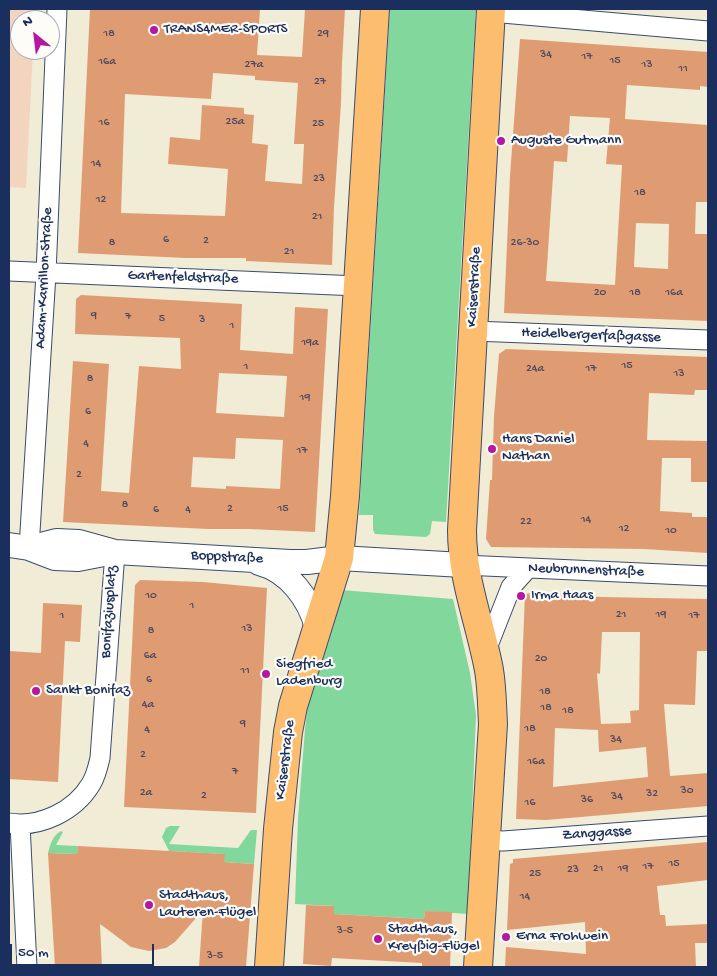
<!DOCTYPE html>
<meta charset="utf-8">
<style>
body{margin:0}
#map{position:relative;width:717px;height:976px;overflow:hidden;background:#f0ecd5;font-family:"Gochi Hand",sans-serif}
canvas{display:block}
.frame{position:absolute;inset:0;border:10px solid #1b2f5e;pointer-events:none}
.north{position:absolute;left:10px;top:10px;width:50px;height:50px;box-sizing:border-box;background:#fdfcf7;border:1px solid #a3aaba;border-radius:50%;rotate:331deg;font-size:14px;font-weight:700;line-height:20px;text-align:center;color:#1b2f5e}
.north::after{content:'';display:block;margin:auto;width:18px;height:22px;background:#b5179e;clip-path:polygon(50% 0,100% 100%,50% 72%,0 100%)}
.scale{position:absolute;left:10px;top:944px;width:144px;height:22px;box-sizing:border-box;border:2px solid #1b2f5e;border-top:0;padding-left:6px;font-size:15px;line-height:18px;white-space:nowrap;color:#1b2f5e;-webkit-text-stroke:4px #fdfcf7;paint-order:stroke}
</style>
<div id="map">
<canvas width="717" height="976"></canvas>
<div class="frame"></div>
<div class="north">N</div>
<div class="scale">50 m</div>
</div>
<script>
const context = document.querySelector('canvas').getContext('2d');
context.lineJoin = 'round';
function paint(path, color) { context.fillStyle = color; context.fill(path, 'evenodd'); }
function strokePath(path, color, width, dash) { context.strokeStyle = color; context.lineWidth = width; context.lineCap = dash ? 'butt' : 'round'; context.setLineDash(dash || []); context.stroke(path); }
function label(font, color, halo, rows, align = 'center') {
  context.font = font + ' "Gochi Hand",sans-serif'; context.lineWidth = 4.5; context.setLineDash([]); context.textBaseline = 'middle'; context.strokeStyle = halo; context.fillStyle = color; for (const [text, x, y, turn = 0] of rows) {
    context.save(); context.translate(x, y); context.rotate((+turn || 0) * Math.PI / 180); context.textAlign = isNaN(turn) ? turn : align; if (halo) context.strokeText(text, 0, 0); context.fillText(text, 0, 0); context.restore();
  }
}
const built = new Path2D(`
 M9,9h26l-1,11h-14v30h13l-7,138 -17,-1z`);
const green = new Path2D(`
 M390,9h86l-30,513 -14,-1 -2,13 -4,3 -51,-3 -2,-4v-15h-14z
 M341,590l112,9 17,74 6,42 -8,199 -43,-3 -1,8 -90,-5v-8l-39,-2 3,-86 7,-89 5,-44z
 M170,826h10l-11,18 69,4 13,-18h6l-3,34 -30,-2v-8l-55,-3 -7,-14 4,-9z
 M61,831l2,1 -7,13 22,1 -1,8 -29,-1c2,-8 5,-18 13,-22z`);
const building = new Path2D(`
 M90,9h170l-3,46 45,2 3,-48h40l-3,54 -1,40 -7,104 -2,58 -86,-4v-3h-60l-108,-5zM213,73l42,3v4l43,3 -4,61h10l-2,40 -37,-3 3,-36 -16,-2 2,-28 -10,-1v-6l-42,-3 -2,35 -30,-3 -2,27 60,5 -3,47 -104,-3 4,-119 86,5z
 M520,39l188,13v35l-8,-1v4l-73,-5 -2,34 83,6v77h-12l-1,32h13v87l-204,-8 6,-137zM570,116l40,2 -4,46 16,1 -7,120 -69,-4 8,-120 13,1zM636,223l33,1 -1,45 -34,-2z
 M81,295l161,9 -2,46 53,4 2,-47 33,2 -13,223 -66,-3h-41l-145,-7 10,-161 36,3 -8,127 28,2 10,-127 42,3 -1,-31 -105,-4 1,-35zM219,373l68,3 -3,41 -68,-4zM236,438l47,2 -3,49 -54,-3v3l-35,-2 2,-30 42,2z
 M506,349l202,8v33h-13l-1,5 -45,-2 -2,47 61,1v41h-17v-24h-29l-2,53 32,2v4h16v36l-64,-4 -153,-2 -5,-8 4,-59h2l2,-64 5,-62z
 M140,580l63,2 64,6 -11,225 -132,-6 10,-202 1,-20z
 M531,593l70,4 107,2v52h-11l-2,54 -31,-1 6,72 38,-3v33l-162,14 -30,-1 9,-225zM602,632h38l-1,78 -9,1 1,12 -30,1 -4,-51 3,1zM555,728l43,2 1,22 47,-5 2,30 -95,10z
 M43,603l39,2 -2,37 -15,-1 -7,141 -49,-3v-128l32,2z
 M708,842v38l-51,6 3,29h5l1,11 42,-2v19h-13l1,24h-191l1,-20 80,7 -1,-32 -78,8 3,-66 3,-1v-4z
 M78,846l147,8 -1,8 30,2 -8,103h-47l4,-57 -28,32 -9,6 -17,3 -18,-4 -31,-23 2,43h-47l-7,-114 29,1z
 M306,905l28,1v8l90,5 1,-8 27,1 -2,55h-28v-4l-90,-5 -1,8 -28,-2z`);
const minor = new Path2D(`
 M491,12l217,19
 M9,271l349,15
 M473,331l235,9
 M29,548l17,-274 11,-265
 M463,565l245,11
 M485,653l26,-66 17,-19
 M9,823c31,5 66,-12 82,-39 5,-8 7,-17 9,-26l15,-206
 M20,824l7,143
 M485,840l18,1 205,-15`);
const tertiary = new Path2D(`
 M9,545l20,3 26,10 23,1 31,-6
 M29,548l27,-7 23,1 36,10 175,10h17l32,-4 124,7
 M259,563c30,8 50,35 58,64`);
const primary = new Path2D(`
 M269,967l9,-138 10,-97 5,-26 46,-148 6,-62 30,-487
 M478,967l15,-243c-1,-18 -1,-36 -4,-54 -9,-48 -27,-91 -27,-140l29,-521`);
const markers = [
 [154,30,5,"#b5179e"],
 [501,141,5,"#b5179e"],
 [492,449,5,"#b5179e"],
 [521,596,5,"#b5179e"],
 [266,674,5,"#b5179e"],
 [36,691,5,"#b5179e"],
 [149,905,5,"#b5179e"],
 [506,937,5,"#b5179e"],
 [378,939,5,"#b5179e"]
];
const numberNames = [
 ["18",109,34],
 ["29",323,34],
 ["34",546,55],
 ["17",587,57],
 ["15",615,61],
 ["16a",107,62],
 ["27a",254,65],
 ["13",647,65],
 ["11",683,69],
 ["27",320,82],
 ["25a",235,122],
 ["16",104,123],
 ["25",318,124],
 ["14",96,164],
 ["23",319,179],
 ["18",640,193],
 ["12",101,200],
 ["21",317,217],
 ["6",166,240],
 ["2",206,241],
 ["8",112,243],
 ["26-30",525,243],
 ["21",289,252],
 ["20",600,293],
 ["18",635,293],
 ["16a",674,293],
 ["9",94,316],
 ["7",128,317],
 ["5",162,319],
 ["3",202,320],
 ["1",232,326],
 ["19a",310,343],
 ["15",627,366],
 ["1",246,367],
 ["24a",535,369],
 ["17",591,369],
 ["13",679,374],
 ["8",90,379],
 ["19",305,398],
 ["6",88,412],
 ["4",86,444],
 ["17",302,451],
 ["2",79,475],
 ["8",125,505],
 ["2",230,509],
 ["15",283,509],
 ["6",156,510],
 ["4",188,510],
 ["14",586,520],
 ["22",526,522],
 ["12",624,529],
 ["10",671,531],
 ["10",151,596],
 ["1",192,606],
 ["21",621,615],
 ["19",661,615],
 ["1",62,616],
 ["17",694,616],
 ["13",247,629],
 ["8",151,631],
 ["6a",150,656],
 ["20",541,659],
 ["11",245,671],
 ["6",149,680],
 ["18",545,692],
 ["4a",148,705],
 ["18",546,708],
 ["18",568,711],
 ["9",243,724],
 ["18",530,729],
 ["4",147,730],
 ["34",616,740],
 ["2",143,755],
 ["16a",536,762],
 ["7",235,772],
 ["30",687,791],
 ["2a",146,793],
 ["32",652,794],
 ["2",204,796],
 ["34",617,797],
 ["36",587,800],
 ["16",530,803],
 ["15",674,864],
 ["17",648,867],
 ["21",598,869],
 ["19",623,869],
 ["23",573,870],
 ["25",535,874],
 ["14",525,897],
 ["3-5",345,931],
 ["3-5",215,956]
];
const poiNames = [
 ["TRANS4MER-SPORTS",164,30],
 ["Auguste Gutmann",511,141],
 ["Hans Daniel",502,440],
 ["Nathan",502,457],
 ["Irma Haas",531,596],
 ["Siegfried",276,665],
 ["Ladenburg",276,682],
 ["Sankt Bonifaz",46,691],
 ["Stadthaus,",159,896],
 ["Lauteren-Flügel",159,913],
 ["Stadthaus,",388,930],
 ["Kreyßig-Flügel",388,947],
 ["Erna Frohwein",516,937]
];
const streetNames = [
 ["Adam-Karrillon-Straße",45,278,-87],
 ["Gartenfeldstraße",183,278,2],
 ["Kaiserstraße",475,287,-87],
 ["Heidelbergerfaßgasse",591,336,2],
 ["Boppstraße",227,558,3],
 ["Neubrunnenstraße",586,571,2],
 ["Bonifaziusplatz",110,612,-86],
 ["Kaiserstraße",286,760,-83],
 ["Zanggasse",597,834,-4]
];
paint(built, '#f3d4bf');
paint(green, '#82d89c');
paint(building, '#df9c73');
strokePath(minor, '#3b4b70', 21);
strokePath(tertiary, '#3b4b70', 26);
strokePath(primary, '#3b4b70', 30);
strokePath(minor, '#fff', 19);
strokePath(tertiary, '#fff', 24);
strokePath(primary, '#fcbd6f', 28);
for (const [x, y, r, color] of markers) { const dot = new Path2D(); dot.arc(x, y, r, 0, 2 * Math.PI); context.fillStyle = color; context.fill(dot); strokePath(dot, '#fdfcf7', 2); }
label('12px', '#4c4a63', null, numberNames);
label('15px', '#1b2f5e', '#fdfcf7', poiNames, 'left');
label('15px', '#1b2f5e', '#fdfcf7', streetNames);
</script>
